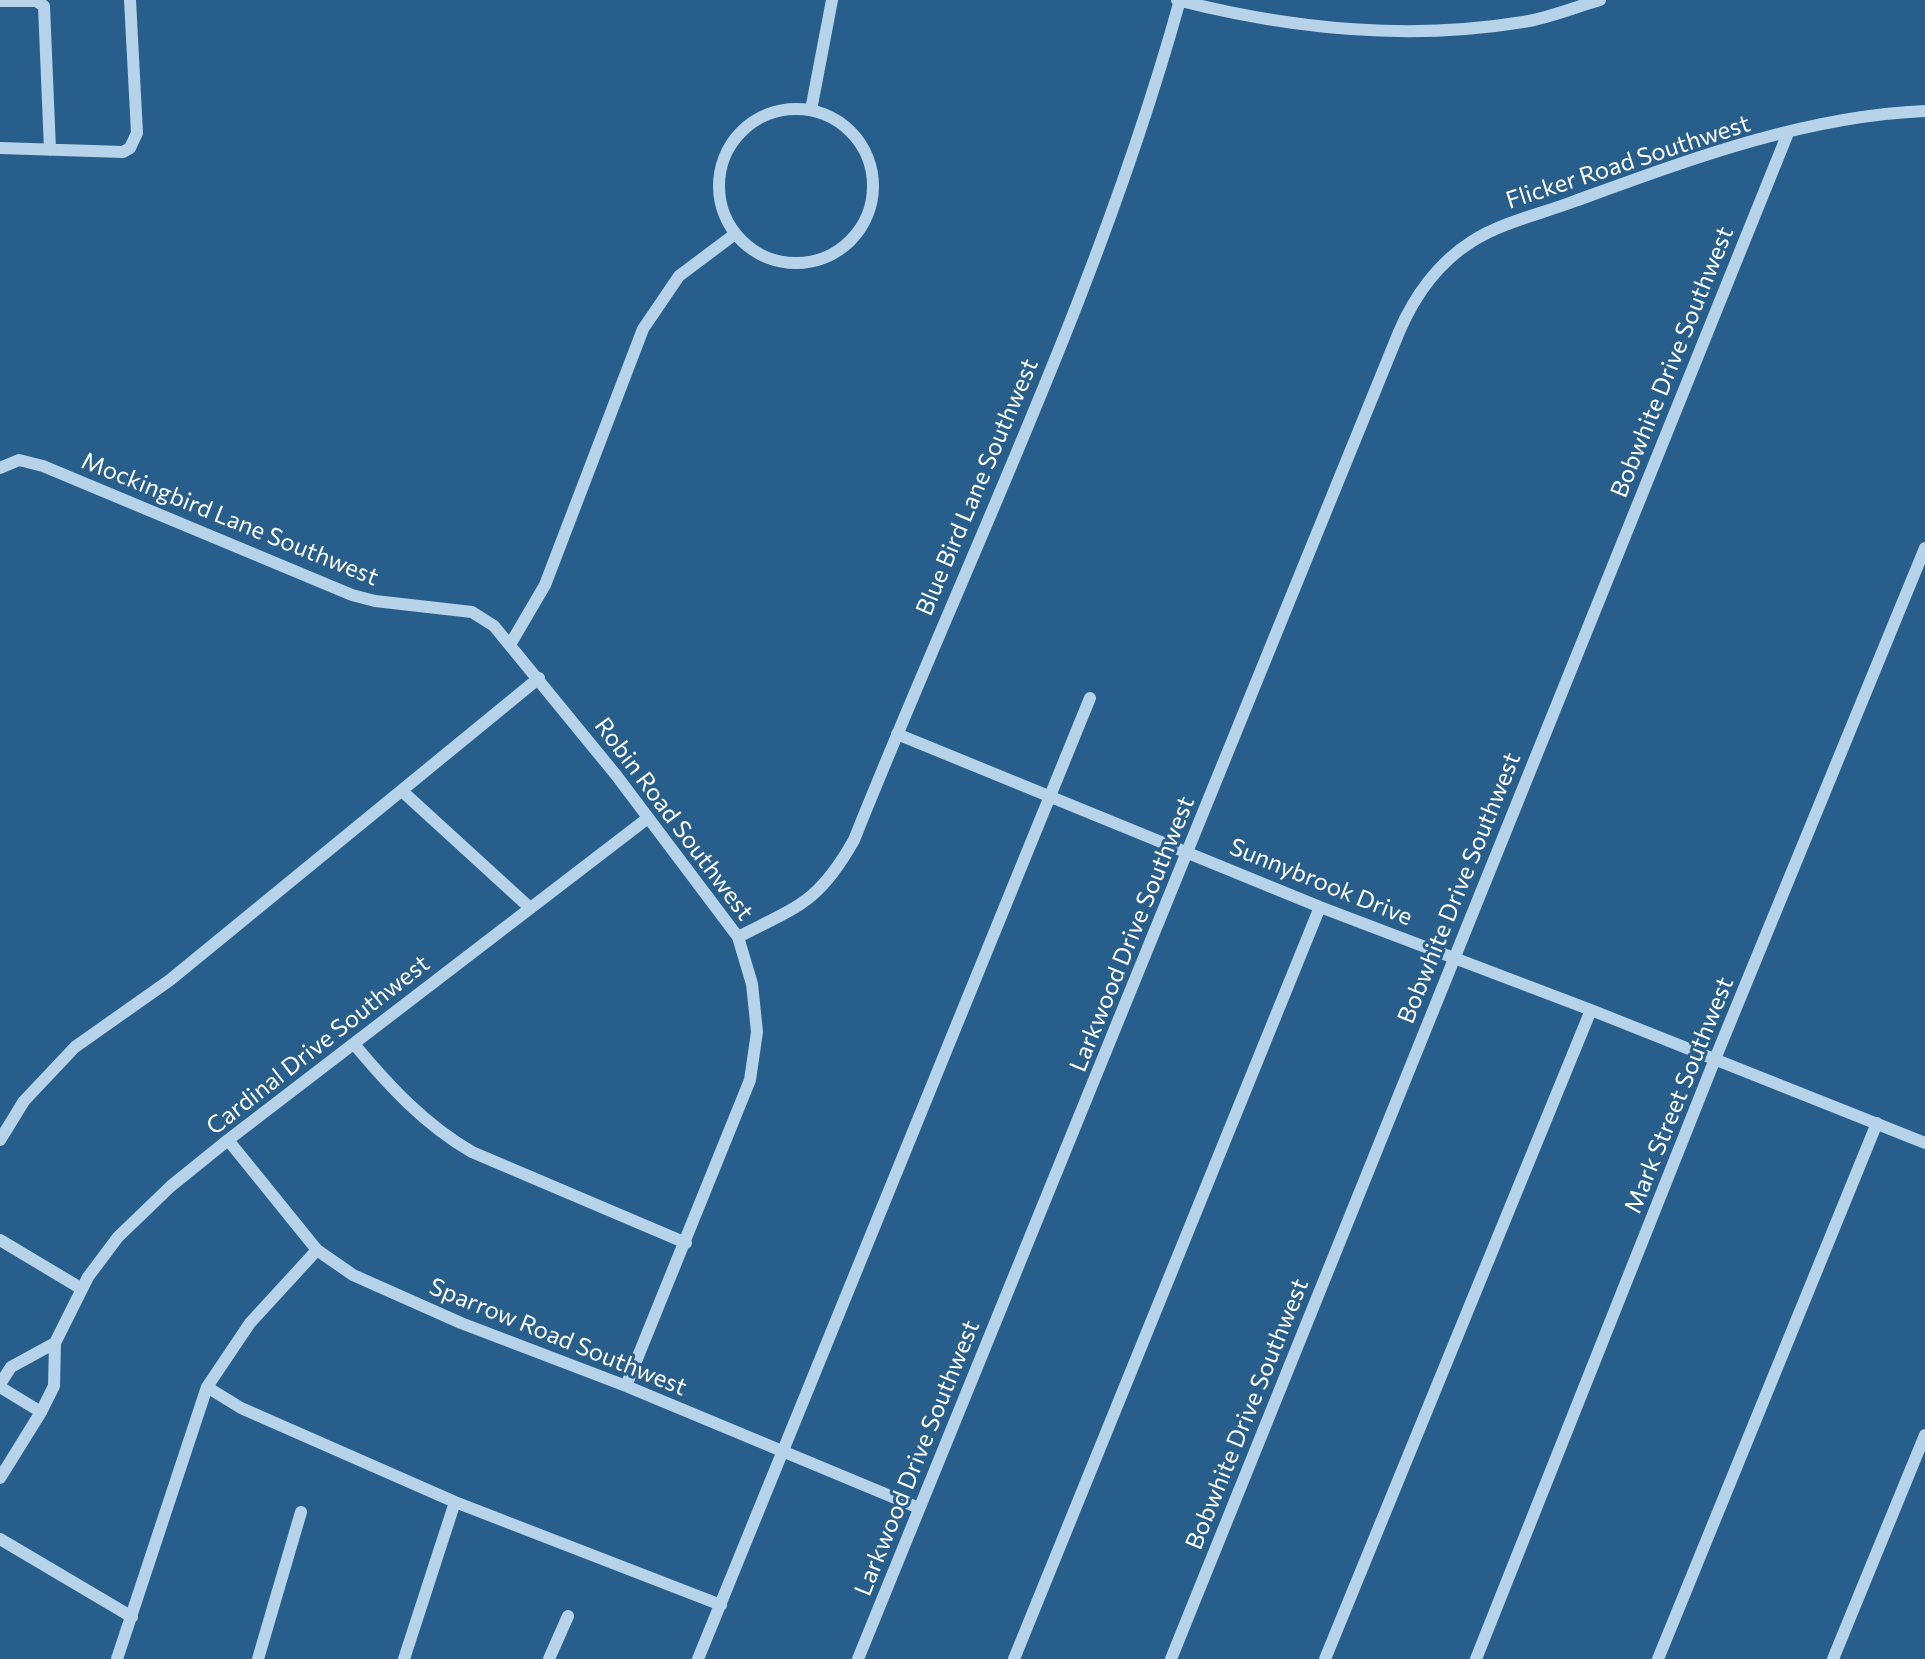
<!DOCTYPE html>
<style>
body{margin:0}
canvas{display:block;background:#285e8b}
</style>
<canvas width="1925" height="1659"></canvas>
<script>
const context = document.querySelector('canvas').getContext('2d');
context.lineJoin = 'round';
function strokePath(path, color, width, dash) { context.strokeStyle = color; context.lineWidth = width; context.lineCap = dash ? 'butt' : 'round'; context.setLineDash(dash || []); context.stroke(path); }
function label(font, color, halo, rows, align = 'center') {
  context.font = font + ' Commissioner,sans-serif'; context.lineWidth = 6; context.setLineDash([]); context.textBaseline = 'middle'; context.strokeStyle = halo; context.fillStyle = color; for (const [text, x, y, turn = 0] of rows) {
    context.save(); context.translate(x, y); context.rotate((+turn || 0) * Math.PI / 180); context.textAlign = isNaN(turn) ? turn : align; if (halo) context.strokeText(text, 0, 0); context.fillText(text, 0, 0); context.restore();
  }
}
const minor = new Path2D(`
 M1177,0c113,29 230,41 346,22 26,-4 52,-15 77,-22
 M0,1h36l8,5 6,144
 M719 186a77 77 0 1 1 154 0a77 77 0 1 1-154 0Z
 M811,110l21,-110
 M0,148l123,4 7,-4 7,-15 -7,-133
 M0,468l19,-8 24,6 309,129 23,6 97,11 22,14 122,149 122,162 14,47 5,48 -7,48 -124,306
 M511,643l34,-58 98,-256 36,-53 56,-42
 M897,734l423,173 271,103 334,133
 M402,791l127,116
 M738,937c61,-31 81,-35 116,-97 111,-278 246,-550 326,-840
 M354,1044c35,42 71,81 118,108l214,91
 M0,1140l24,-39 51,-54 95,-67 369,-302
 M228,1140l89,110 36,25 108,48 165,63 293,122
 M0,1240l82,49
 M0,1384l11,-17 44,-24
 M0,1387l41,25
 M207,1387l34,21 214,94 266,103
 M0,1478l41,-66 13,-26 1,-43 33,-66 30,-40 53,-51 57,-46 420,-322
 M0,1539l132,78
 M117,1659l90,-272 43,-64 67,-73
 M258,1659l43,-147
 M404,1659l51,-157
 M549,1659l19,-43
 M698,1659l392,-961
 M858,1659l541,-1327c15,-35 39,-69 72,-90 31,-20 70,-28 104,-41 113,-41 229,-85 350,-90
 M1014,1659l306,-752
 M1171,1659l617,-1526
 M1325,1659l266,-649
 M1476,1659l239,-600 210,-511
 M1658,1659l219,-536
 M1833,1659l92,-224`);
const streetNames = [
 ["Flicker Road Southwest",1628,162,-18],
 ["Bobwhite Drive Southwest",1672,362,-68],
 ["Blue Bird Lane Southwest",977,487,-67],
 ["Mockingbird Lane Southwest",230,519,22],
 ["Robin Road Southwest",674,819,53],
 ["Sunnybrook Drive",1321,882,22],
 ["Bobwhite Drive Southwest",1459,888,-68],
 ["Larkwood Drive Southwest",1132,934,-68],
 ["Cardinal Drive Southwest",318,1045,-38],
 ["Mark Street Southwest",1679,1095,-68],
 ["Sparrow Road Southwest",558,1337,22],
 ["Bobwhite Drive Southwest",1247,1414,-68],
 ["Larkwood Drive Southwest",917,1458,-68]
];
strokePath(minor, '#b6d3ea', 12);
label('24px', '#fff', '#285e8b', streetNames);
</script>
